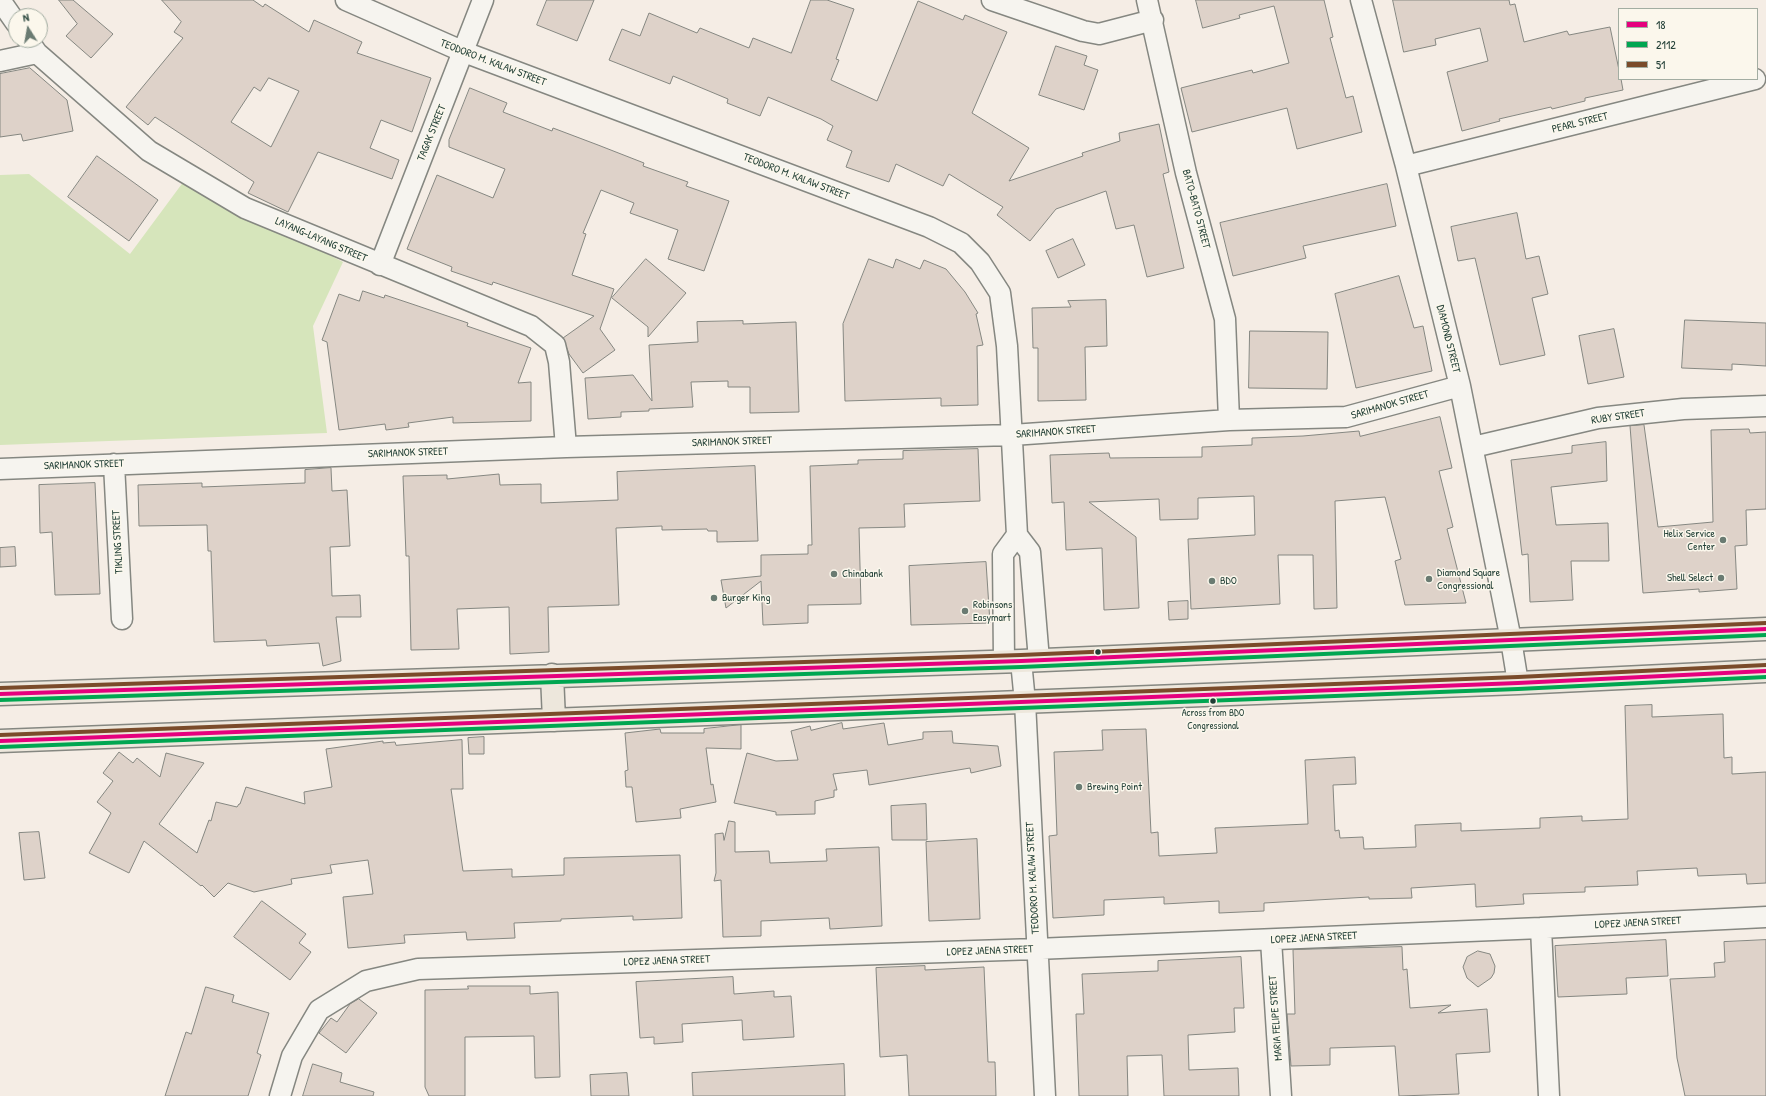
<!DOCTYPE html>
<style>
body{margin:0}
#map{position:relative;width:1766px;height:1096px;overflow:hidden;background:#f5ede5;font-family:"Patrick Hand",sans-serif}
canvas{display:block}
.legend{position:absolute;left:1618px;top:8px;width:140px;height:72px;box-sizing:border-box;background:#fbf7ec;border:1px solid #a3ada2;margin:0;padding:5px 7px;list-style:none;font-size:12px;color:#1f3d34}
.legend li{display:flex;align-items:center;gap:8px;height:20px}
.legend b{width:20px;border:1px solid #a3ada2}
.north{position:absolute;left:8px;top:8px;width:40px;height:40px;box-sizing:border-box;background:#fbf7ec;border:1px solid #a3ada2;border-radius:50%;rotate:349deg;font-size:11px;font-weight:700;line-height:16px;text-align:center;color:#1f3d34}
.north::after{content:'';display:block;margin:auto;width:14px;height:18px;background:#6a7b72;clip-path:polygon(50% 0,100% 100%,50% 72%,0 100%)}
</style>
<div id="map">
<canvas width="1766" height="1096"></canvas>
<ul class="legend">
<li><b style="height:5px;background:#e5007d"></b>18</li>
<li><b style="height:5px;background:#00a651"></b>2112</li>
<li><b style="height:5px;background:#7a4b2a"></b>51</li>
</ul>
<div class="north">N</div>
</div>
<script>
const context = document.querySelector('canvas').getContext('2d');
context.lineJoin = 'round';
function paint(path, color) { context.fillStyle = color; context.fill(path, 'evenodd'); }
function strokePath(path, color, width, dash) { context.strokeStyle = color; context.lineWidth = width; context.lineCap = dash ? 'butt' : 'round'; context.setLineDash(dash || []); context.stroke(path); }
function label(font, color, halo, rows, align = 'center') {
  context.font = font + ' "Patrick Hand",sans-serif'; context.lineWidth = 3; context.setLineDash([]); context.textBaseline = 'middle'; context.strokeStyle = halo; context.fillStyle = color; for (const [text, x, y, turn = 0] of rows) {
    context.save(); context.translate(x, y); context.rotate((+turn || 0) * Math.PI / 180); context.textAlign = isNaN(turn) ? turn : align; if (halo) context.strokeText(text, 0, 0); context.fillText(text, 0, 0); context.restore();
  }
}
const green = new Path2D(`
 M29,174l101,80 54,-73 159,81 -30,64 14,107 -327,12v-270z`);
const building = new Path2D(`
 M59,0h14l40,34 -22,24 -25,-22 11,-12z
 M162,0h91l10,7 2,-3 44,28 5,-12 48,22 -5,11 74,25 -19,54 -31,-12 -11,28 29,12 -7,19 -74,-27 -30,60 -40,-19 6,-11 -99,-65 -7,8 -22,-18 57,-69 -9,-6 7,-10zM269,78l30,13 -28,56 -40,-25 23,-35 6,4z
 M547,0h47l-17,41 -40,-16z
 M811,0h16l27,9 -18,50 3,1 -8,20 46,21 41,-100 45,19 2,-5 42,17 -35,81 57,35 -20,33 74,-25 -1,-3 38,-12 -1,-8 40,-9 10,48 -6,2 21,94 -37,9 -13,-52 -18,4 -10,-38 -50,18 -26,32 -33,-26 6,-8 -54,-33 -6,12 -47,-22 -7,18 -43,-15 6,-16 -25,-11 6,-14 -12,-7 -53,-22 -8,19 -33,-13 1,-4 -55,-23 -3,8 -61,-24 13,-31 18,7 9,-23 48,20 3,-5 49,20 4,-10 38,15z
 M1196,0h128l9,37 -3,1 16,60 7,-2 9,36 -65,17 -10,-41 -95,24 -11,-44 71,-18 1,3 36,-10 -15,-57 -35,9 1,3 -37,10z
 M1393,0h116l1,5 5,-1 9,38 43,-11 2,4 41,-8 9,43v9h2l2,11 -38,8v3l-33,8 -1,-2 -52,12 1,2 -38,10 -15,-59 41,-11 -8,-33 -45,11 1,6 -32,7z
 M1056,46l31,10 -3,9 14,5 -14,40 -45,-15z
 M30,68l37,32 6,31 -50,10 -2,-7 -21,3v-63z
 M470,88l37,15 -4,9 49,19 1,-3 45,17 46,18 -1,3 45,16 -2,4 43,15 -25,70 -36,-12 10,-29 -48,-17 4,-10 -33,-13 -18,43 3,1 -14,41 42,14 -14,40 15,21 -32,23 -14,-19 -6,-16 31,-22 -101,-34 -1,3 -41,-14 1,-4 -45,-18 30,-74 56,23 12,-29 -56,-22v-7z
 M97,156l61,44 -29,41 -61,-44z
 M1387,184l9,42 -93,20 3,12 -73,18 -13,-53z
 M1517,213l9,46 13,-3 9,38 -16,4 13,57 -45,10 -25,-107 -17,3 -7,-34z
 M1073,239l12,26 -27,13 -12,-27z
 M646,259l40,34 -38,44v-10l-36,-29z
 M869,259l24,9 3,-9 24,10 4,-9 22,9 19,23 13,21 -2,1 7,31 -6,1 1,59 -37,1v-8l-96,3 -2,-77z
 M1399,276l15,52 9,-2 9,45 -76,17 -21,-94z
 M363,291l21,7 1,-3 27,9 56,19 -1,3 64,22 -13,35 13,-1v39l-78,2v-6l-45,6 1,4 -23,3 -1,-6 -46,6 -12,-88 -5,-2 17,-46 20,7z
 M1106,300l1,46 -22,1 1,53 -48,1v-53h-5l-1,-40 39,-1 -3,-6z
 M1685,320l81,3v43l-34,-2v6l-50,-2z
 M743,321v3l53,-2 3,90 -49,1v-26h-22v-6l-37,1 2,25 -44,2v2l-28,1v5l-33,2 -3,-41 48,-3 19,26 -3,-56 49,-3 -1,-20z
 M1614,329l10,48 -36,7 -9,-48z
 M1250,331l78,1 -1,57 -78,-1z
 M1440,417l12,51 -13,3 14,56 -6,2 19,74 -61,2 -10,-44 6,-2 -16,-62 -50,4 2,107 -23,1 -1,-54h-35l2,49 -89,5 -3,-70 67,-4 -1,-39 -56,2v21l-38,1 -1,-21 -70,3 47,35 3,71 -35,2 -2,-62 -36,2 -2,-48 -12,1 -2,-48 59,-2 1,5 92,-1v-10l50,-2v-7l51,-2 56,-5 1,5z
 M1644,425l14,102 55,-5 -2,-92 38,-1 1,4 16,-1v77l-20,1 1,35 -12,1 2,43 -38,3v-3l-56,4 -13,-167z
 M1606,442l1,39 -56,6 5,38 52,-2 1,38h-38l2,39 -43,2 -2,-48 -6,1 -11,-95 61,-7v-7z
 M978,449l2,52 -76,3 1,23 -46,1 2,76 -53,1v18l-45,2 -2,-44 -35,27 -5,-28 40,-4v-21l47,-1v-9h4l-2,-79 48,-2v-4l45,-1v-8z
 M755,466l3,75 -41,1v-11h-9l-1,-2 -45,1v-4l-46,2 3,77 -71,2 1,45 -39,2 -1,-47 -52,2 2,40 -48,1 -2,-94h-3l-3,-80 44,-1v4l52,-5 1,11 41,-1v19l77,-3 -1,-28z
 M331,468l1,23 15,-1 3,56 -20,1 2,49 28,-1 1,22h-25l5,44 -18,5 -4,-23 -52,3 -1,-6 -52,2 -3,-91h-3l-1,-26 -68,1 -1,-41 64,-2v4l103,-4v-13z
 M95,483l5,111 -45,1 -3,-63 -12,1 -1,-48z
 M15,547l1,19 -16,1v-19z
 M986,562l4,61 -79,2 -2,-59z
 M1188,601v18l-19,1 -1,-18z
 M1652,705v12l71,-3 1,44 8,-1v17l34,-2v111l-19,1 -1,-10 -48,2 -1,-8 -60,3 1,14 -53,2v5l-62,2 1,10 -48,3 -1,-23 -64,4 1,10 -43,1v-2l-105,6v8l-45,2v-12l-55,3v-7l-60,3v15l-51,3 -4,-82 8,-1 -3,-83 49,-2 -1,-20 44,-1 5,104 7,-1 1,24 58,-3 -2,-25 93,-4 -3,-64 50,-3 1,27 -23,1 2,46 4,-1 1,8 23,-1 1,12 52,-2 -1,-22 46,-2v8l79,-3v-10l42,-2v5l46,-2 -3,-113z
 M842,723l1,6 41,-6 4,22 35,-6v-7l29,-1 1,12 45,3 3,20 -30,7 -1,-5 -101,17 -2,-15 -34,4 4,16h-3v7l-19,4v13l-39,1v-3l-42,-9 13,-50 29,8 22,-1 -7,-29 19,-5 1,4z
 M741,725v24l-35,-1 5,37 2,-1 3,18 -36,7 1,9 -45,4 -4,-35h-6l-1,-16 3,-1 -3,-37 35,-4 1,4h43v-4z
 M484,737v17h-15l-1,-16z
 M462,740l1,49h-12l12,82 49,-2v8l52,-2v-17l116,-3 2,63 -49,2v-4l-72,3v2l-47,2 1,15 -48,2 -1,-8 -62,3 1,8 -57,5 -5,-51 30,-3 -5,-34 -38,5 2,8 -41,6 1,5 -38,8 -26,-9 -14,14 -12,-12 -1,1 -57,-45 -15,32 -40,-20 22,-40 -14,-11 16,-21 -10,-8 16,-21 14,11 4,-5 23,19 6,-24 38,10 -45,61 38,29 12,-33 2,1 5,-19 21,5 2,-3h1l6,-17 59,17 -1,-12 28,-5 -6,-38 57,-8v2l12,-1 1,3z
 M926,804l1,36h-35l-1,-34z
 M729,821l6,1v30l34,-1 1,12 57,-2 -1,-12 53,-2 3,79 -52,3 -1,-11 -68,3v15l-38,1 -2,-57 -7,1 2,-8 -1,-39 8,-1 1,7z
 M39,832l6,46 -21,2 -5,-47z
 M977,839l3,80 -51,2 -3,-79z
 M262,901l44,33 -7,9 12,9 -21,28 -56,-43z
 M1666,940l2,36 -42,2 1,16 -69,3 -3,-51z
 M1766,940v156h-81l-8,-38 -7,-79 45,-2 -1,-14 11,-1 -1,-20z
 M1402,947l1,23 4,-1 3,39 41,-3 -13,8 49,-4 3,43 -34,2 3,40 -60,2 -4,-50 -65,2v17l-39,1 -4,-52h8l-2,-64z
 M1478,951l12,3 5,12 -1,7 -3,5 -13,9 -11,-9 -4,-11 4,-10z
 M1241,957l3,51h-10l1,24 -47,3 1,35 49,-2 1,28h-75l-2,-41 -35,1 1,40h-49l-3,-82h8l-2,-40 76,-3v-10z
 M925,966v4l59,-3 4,95h7l1,34h-87l-2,-41 -27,2 -4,-89z
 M733,977l1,17 40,-3v6l17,-1 3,41 -51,3 -1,-20 -60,4 1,18 -29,2v-7l-14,1 -4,-56z
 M468,986h62v8l28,-2 2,85 -25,1 -1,-42 -69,1v59h-36l-4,-9v-97l43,-1z
 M206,987l28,8 -2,7 37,11 -12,40 4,2 -13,41h-83l21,-64 5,2z
 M359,999l18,14 -31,40 -27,-20 12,-15 6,4 13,-18z
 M313,1064l29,9 -2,9 34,10 -1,4h-70z
 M844,1064l1,32h-152l-1,-23z
 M627,1073l2,23h-38l-1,-21z`);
const minor = new Path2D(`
 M0,0l16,23
 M346,0l118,52 465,175 32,16 19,19 20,31 7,53 10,189 13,17 9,108
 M992,0l91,31 16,3 54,-14
 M1147,0l39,173 39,146 4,101
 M1361,0l45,166 54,220 51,254 7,43
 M28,40l9,13 112,98 96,57 286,118 24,19 4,17 7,85
 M0,61l37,-8
 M1406,166l349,-87
 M380,265l103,-265
 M1473,447l125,-29 85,-9 83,-3
 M114,464l8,155
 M0,469l566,-22 446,-12 217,-15 117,-3 114,-31
 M1004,661l-1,-107 14,-19
 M1021,661l4,41 20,394
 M1541,928l8,168
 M1271,940l10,156
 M280,1096l12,-40 27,-46 47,-29 52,-12 618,-20 505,-21 225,-11`);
const primary = new Path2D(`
 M552,675l2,45
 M0,694l1021,-33 745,-32
 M0,741l1518,-58 248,-12`);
const bus1 = new Path2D(`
 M0,694l1021,-33 745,-32
 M0,741l1518,-58 248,-12`);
const bus2 = new Path2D(`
 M0,700l1021,-33 745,-32
 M0,747l1518,-58 248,-12`);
const bus3 = new Path2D(`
 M0,688l1021,-33 745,-32
 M0,735l1518,-58 248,-12`);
const markers = [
 [1723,540,4,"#6a7b72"],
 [834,574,4,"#6a7b72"],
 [1721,578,4,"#6a7b72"],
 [1429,579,4,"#6a7b72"],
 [1212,581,4,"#6a7b72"],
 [714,598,4,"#6a7b72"],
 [965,611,4,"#6a7b72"],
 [1098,652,3.5,"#1f3d34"],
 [1213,701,3.5,"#1f3d34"],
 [1079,787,4,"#6a7b72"]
];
const busNames = [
 ["Across from BDO",1213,713],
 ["Congressional",1213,726]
];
const streetNames = [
 ["TEODORO M. KALAW STREET",493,63,21],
 ["PEARL STREET",1580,123,-14],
 ["TAGAK STREET",432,133,-68],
 ["TEODORO M. KALAW STREET",796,177,21],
 ["BATO-BATO STREET",1196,209,75],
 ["LAYANG-LAYANG STREET",321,240,23],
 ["DIAMOND STREET",1448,339,76],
 ["SARIMANOK STREET",1390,405,-16],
 ["RUBY STREET",1618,417,-8],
 ["SARIMANOK STREET",1056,432,-4],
 ["SARIMANOK STREET",732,442,-2],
 ["SARIMANOK STREET",408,453,-2],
 ["SARIMANOK STREET",84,465,-2],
 ["TIKLING STREET",118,542,-93],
 ["TEODORO M. KALAW STREET",1033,878,-93],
 ["LOPEZ JAENA STREET",1638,923,-3],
 ["LOPEZ JAENA STREET",1314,938,-3],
 ["LOPEZ JAENA STREET",990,951,-2],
 ["LOPEZ JAENA STREET",667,961,-2],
 ["MARIA FELIPE STREET",1276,1018,-94]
];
const poiNames = [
 ["Helix Service",1715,534,"right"],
 ["Center",1715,547,"right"],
 ["Diamond Square",1437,573],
 ["Congressional",1437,586],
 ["Chinabank",842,574],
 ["Shell Select",1713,578,"right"],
 ["BDO",1220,581],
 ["Burger King",722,598],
 ["Robinsons",973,605],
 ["Easymart",973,618],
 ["Brewing Point",1087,787]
];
paint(green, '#d6e5bb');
paint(building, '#ded2c9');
strokePath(building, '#858781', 1);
strokePath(minor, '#858781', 23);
strokePath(primary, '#858781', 25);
strokePath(minor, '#f6f4ef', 20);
strokePath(primary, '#ede7dc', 22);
strokePath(bus1, '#e5007d', 4);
strokePath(bus2, '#00a651', 4);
strokePath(bus3, '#7a4b2a', 4);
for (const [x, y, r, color] of markers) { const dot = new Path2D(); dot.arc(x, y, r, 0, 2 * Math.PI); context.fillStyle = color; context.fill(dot); strokePath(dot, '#fbf7ec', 1.5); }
label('10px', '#1f3d34', '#fbf7ec', busNames);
label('11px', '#1f3d34', '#fbf7ec', streetNames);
label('11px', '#1f3d34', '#fbf7ec', poiNames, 'left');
</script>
